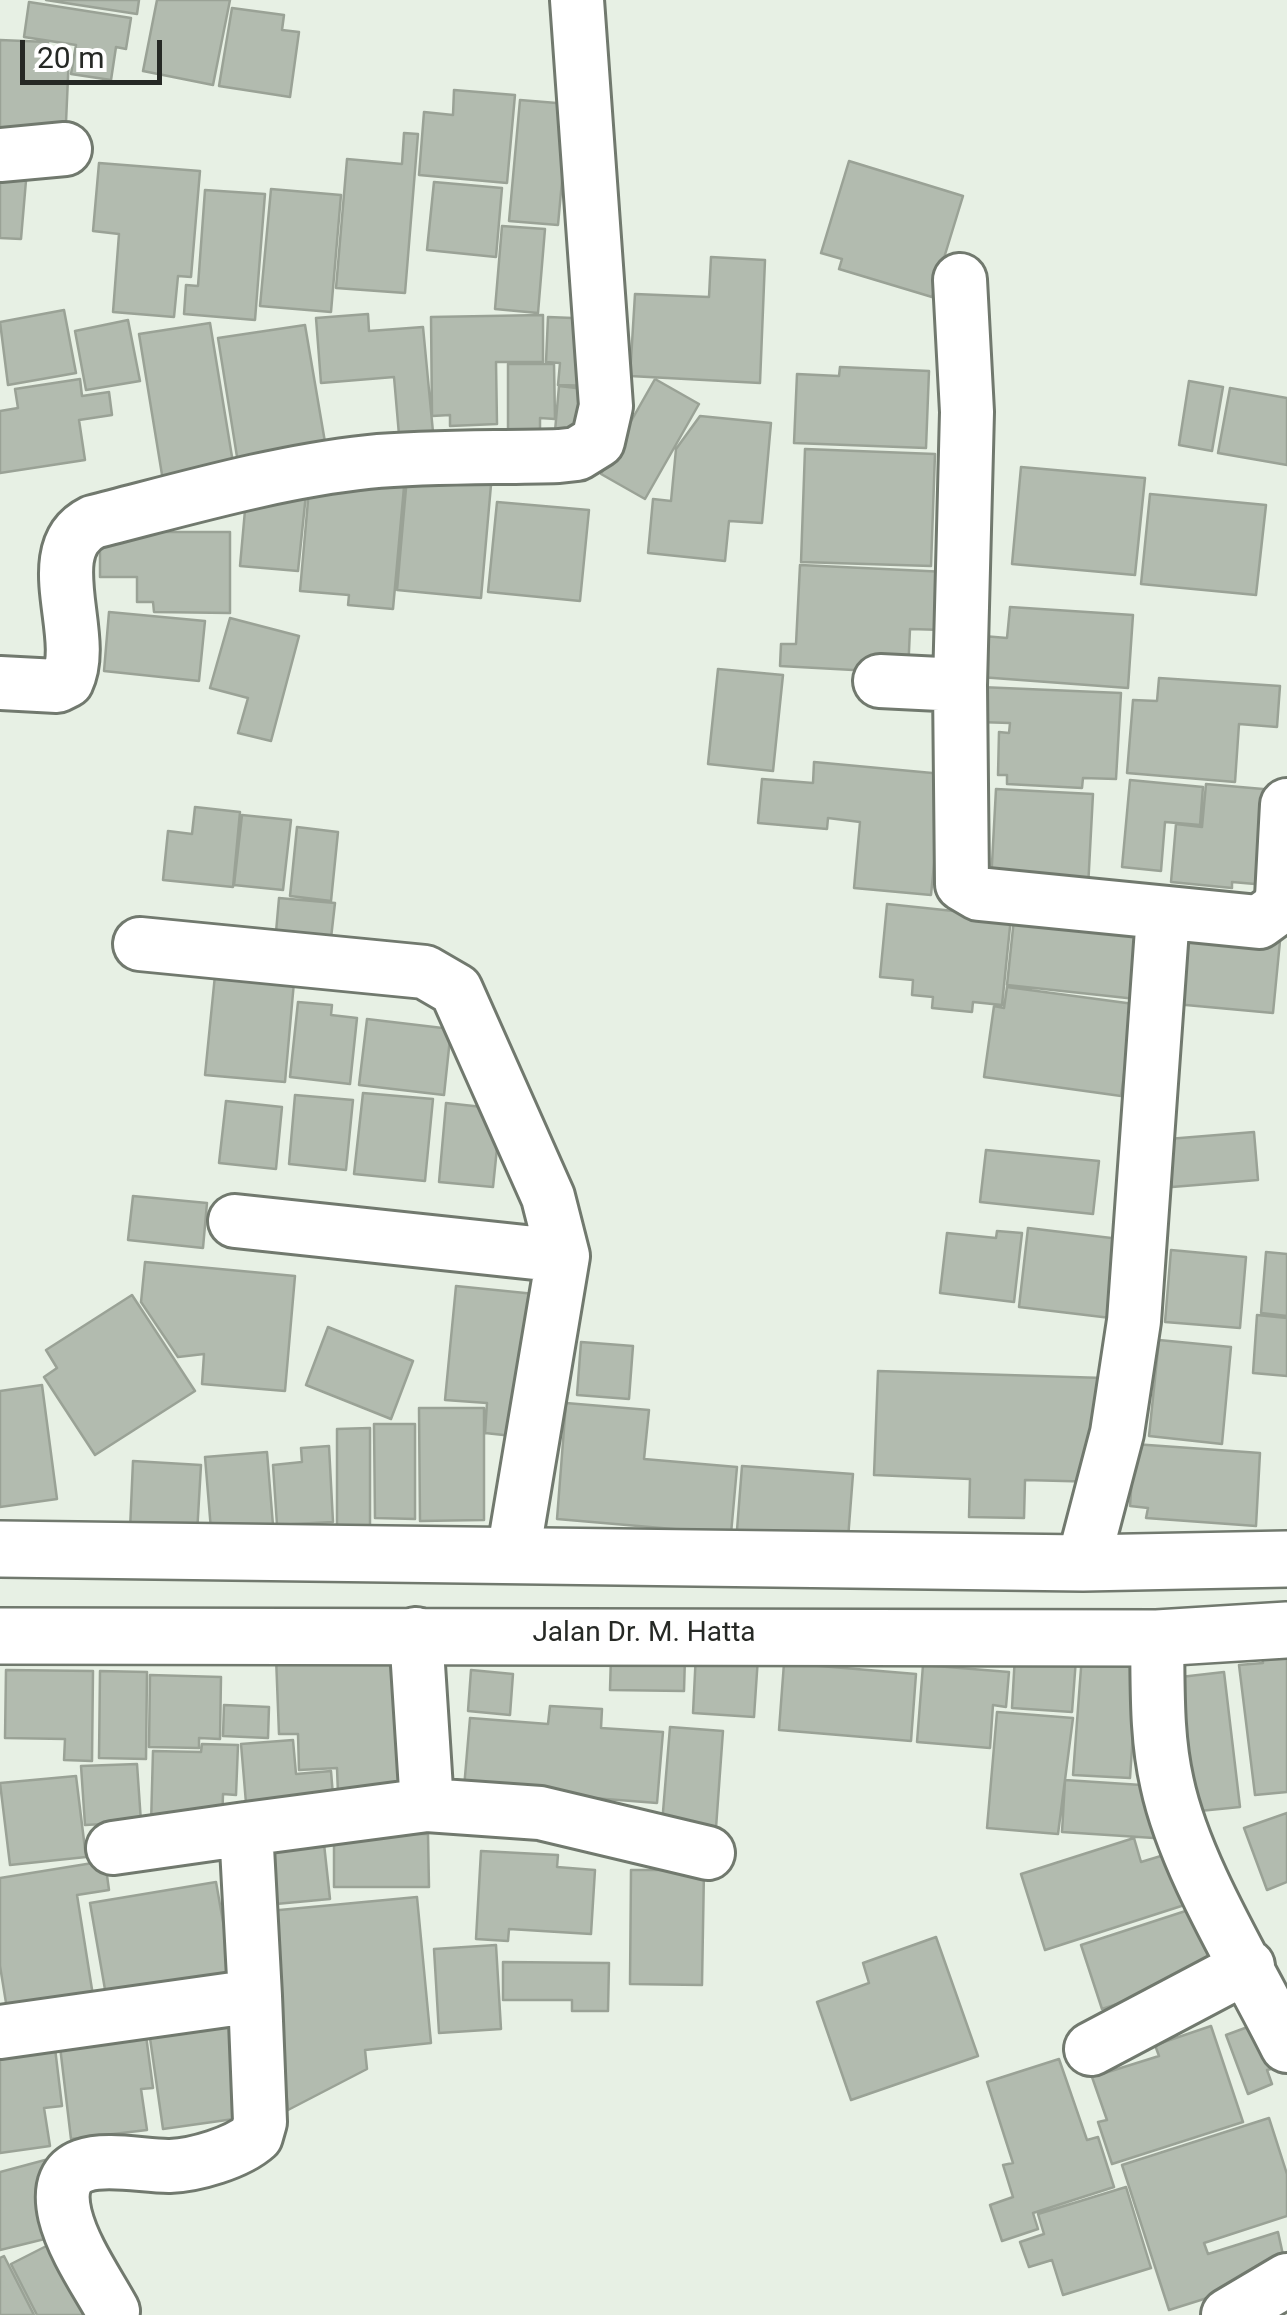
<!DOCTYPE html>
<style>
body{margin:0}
#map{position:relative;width:1287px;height:2315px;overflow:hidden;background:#e7f0e4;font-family:Roboto,sans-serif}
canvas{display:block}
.scale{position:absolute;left:20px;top:40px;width:142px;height:45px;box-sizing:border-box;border:5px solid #262925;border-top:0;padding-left:12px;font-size:30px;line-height:35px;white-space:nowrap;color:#262925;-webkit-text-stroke:8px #fff;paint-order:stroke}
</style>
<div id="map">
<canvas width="1287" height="2315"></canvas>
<div class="scale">20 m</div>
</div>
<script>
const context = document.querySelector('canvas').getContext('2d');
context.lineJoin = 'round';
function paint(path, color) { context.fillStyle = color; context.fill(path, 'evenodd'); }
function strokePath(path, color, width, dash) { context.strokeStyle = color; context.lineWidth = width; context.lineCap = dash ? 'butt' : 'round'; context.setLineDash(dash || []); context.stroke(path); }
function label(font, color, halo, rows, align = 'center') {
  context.font = font + ' Roboto,sans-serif'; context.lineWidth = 8; context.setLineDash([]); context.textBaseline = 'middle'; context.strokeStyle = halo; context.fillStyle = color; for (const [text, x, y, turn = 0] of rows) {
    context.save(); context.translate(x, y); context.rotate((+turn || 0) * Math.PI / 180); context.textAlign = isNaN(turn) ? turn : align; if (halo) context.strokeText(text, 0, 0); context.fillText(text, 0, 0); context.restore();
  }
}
const building = new Path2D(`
 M46,0h93l-2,14z
 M157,0h73l-17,85 -70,-14z
 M29,2l102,16 -5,31 -10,-2 -5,33 -40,-6 5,-29 -52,-8z
 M232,8l52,7 -2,15 17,2 -9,65 -71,-11z
 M0,40l48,2v12l21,1 -4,90 -65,-3z
 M454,90l61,5 -8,88 -88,-8 5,-63 29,3z
 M520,100l49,4 -11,121 -49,-4z
 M404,133l14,1 -13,159 -69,-5 11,-129 55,5z
 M849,161l114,35 -31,101 -93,-28 3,-10 -21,-6z
 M99,163l101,8 -9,106 -13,-1 -4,41 -61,-5 6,-78 -26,-3z
 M0,167l27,2 -6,70 -21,-1z
 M434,182l68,6 -6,69 -69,-7z
 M271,189l70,6 -10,117 -71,-6z
 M205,190l60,4 -10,126 -71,-6 2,-29 12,1z
 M502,226l43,3 -7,84 -43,-4z
 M711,257l54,3 -5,123 -130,-7 5,-82 74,3z
 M64,310l12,63 -68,12 -8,-63z
 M368,314l1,17 54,-4 10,105 -34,3 -5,-58 -73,6 -5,-65z
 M543,315v47h-47l1,62 -47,2v-11l-18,1 -1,-99z
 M548,317l50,2 -3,67 -37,-1 2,-22 -14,-1z
 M128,320l12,61 -54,9 -11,-59z
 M210,323l25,152 -71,12 -25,-153z
 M305,325l21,123 -88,15 -20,-125z
 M508,364h46l1,55 -15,-1v17h-32z
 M840,367l89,4 -3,77 -132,-5 3,-69 42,2z
 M80,379l2,17 27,-4 3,23 -33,5 6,40 -85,13v-62l18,-3 -3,-19z
 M655,379l44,25 -54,95 -44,-25z
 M1189,381l34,6 -11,64 -33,-6z
 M559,386l43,5 -4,44 -43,-4z
 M1230,388l57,10v67l-69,-12z
 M700,416l71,7 -9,100 -33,-2 -4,40 -77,-8 5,-54 18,2 5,-52z
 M805,449l130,5 -4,112 -130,-4z
 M1021,467l124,11 -10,97 -123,-11z
 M407,477l84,8 -10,113 -84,-8z
 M310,478l94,9 -11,122 -45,-4 1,-10 -49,-4z
 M247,488l59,6 -8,77 -58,-5z
 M1150,494l116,11 -10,90 -115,-11z
 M497,502l92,8 -9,91 -92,-9z
 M100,532h130v81l-76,-1 -1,-10h-16v-25h-37z
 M800,565l147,7 -3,58 -34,-1 -2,44 -128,-7 1,-22h15z
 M1010,607l123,8 -5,73 -148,-11 3,-41 24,2z
 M109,612l96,9 -6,60 -95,-10z
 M230,618l69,18 -28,105 -33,-8 10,-35 -38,-10z
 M718,669l65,6 -10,96 -65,-7z
 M1159,678l121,8 -3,41 -38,-3 -4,58 -108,-9 6,-73 24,1z
 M980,687l141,6 -5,86 -33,-1 -1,10 -75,-4v-9h-9l1,-43 10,1 1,-10 -32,-1z
 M814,762l129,12 -12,121 -77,-7 6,-66 -32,-4 -1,11 -69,-6 4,-44 51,4z
 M1130,780l73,7 -3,38 -35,-3 -4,49 -39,-4z
 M1206,784l57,5 -8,95 -23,-2v6l-61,-6 5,-58 26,3z
 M996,789l97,5 -5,94 -97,-6z
 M195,807l45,5 -7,75 -70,-7 5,-49 24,3z
 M242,815l49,5 -8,70 -49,-5z
 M297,827l41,5 -7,69 -41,-5z
 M279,898l56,5 -4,35 -55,-6z
 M887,904l124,13 -9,88 -29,-3 -1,10 -40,-4 1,-11 -21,-2 1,-15 -33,-3z
 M1014,919l130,14 -8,66 -129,-14z
 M1190,931l90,10 -7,72 -98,-9 4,-46 8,1z
 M215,975l79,7 -9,100 -80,-7z
 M1007,987l127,17 -13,92 -137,-19 10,-71 10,2z
 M298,1002l34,3 -1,10 26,3 -7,66 -60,-7z
 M367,1019l84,10 -7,66 -85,-10z
 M363,1093l70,6 -8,82 -71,-7z
 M295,1095l58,5 -7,70 -57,-6z
 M226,1101l56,6 -6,62 -57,-6z
 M446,1103l55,6 -8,78 -54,-5z
 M1254,1132l4,48 -86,7 -4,-48z
 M986,1150l113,11 -6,53 -113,-12z
 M133,1196l74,7 -4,45 -75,-8z
 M1028,1228l100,12 -9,79 -100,-12z
 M997,1231l25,2 -8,69 -74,-9 7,-60 49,5z
 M1171,1250l75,7 -6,71 -75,-6z
 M1266,1252l21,2v62l-26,-3z
 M145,1262l150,14 -10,115 -83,-7 2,-30 -26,3 -37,-55z
 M456,1286l79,8 -13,143 -37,-4 2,-30 -42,-3z
 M132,1295l63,96 -100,64 -51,-78 13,-9 -11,-18z
 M1257,1315l30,3v58l-34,-3z
 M328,1327l85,34 -22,58 -85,-34z
 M1159,1340l72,7 -9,97 -73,-8z
 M581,1342l52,4 -4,53 -52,-4z
 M878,1371l226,7 -4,104 -75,-2 -1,38 -55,-1 1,-38 -96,-4z
 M42,1385l15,114 -57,8v-116z
 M566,1403l83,7 -5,49 93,8 -6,67 -174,-15z
 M419,1408h65v112l-64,1z
 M374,1424h41v95l-40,-1z
 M370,1428v103l-33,1v-103z
 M1134,1444l126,9 -4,73 -110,-8 2,-10 -18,-2z
 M329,1446l4,76 -56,3 -4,-60 29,-3 -1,-14z
 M267,1452l6,73 -62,5 -6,-73z
 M133,1461l68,4 -4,69 -67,-4z
 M742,1466l111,8 -5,65 -111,-9z
 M1287,1646v146l-32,3 -16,-130 24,-2 -2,-14z
 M408,1653l6,139 -76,2 -1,-26 -38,2 -1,-36h-19l-3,-77z
 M696,1653l62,4 -4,60 -61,-4z
 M1015,1655l61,4 -4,53 -60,-4z
 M1082,1655l56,4 -8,119 -57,-3z
 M611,1656l74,1 -1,34 -74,-1z
 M784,1663l132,11 -5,67 -132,-11z
 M923,1665l86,7 -3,35 -13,-2 -3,43 -73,-6z
 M6,1670l87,1 -1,90 -28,-1 1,-21 -60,-1z
 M471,1670l42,4 -3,41 -42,-4z
 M100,1671l47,1 -1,87 -47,-1z
 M1224,1672l16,135 -61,6 -16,-134z
 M150,1675l71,2 -1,62 -21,-1v10l-50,-1z
 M224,1705l45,2 -1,31 -45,-2z
 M550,1706l52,3 -1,19 62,4 -6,71 -193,-15 6,-70 78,6z
 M997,1712l76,6 -15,116 -71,-6z
 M670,1727l53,4 -7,97 -54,-4z
 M293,1740l3,34 35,-3 3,37 -87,7 -6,-71z
 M202,1744l36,1 -2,50 -13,-1 -1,32 -71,-2 2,-73 48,1z
 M137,1764l4,58 -56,3 -4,-59z
 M76,1776l10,81 -76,8 -10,-82z
 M1065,1780l92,6 -3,52 -92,-6z
 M1287,1813v69l-20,8 -23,-62z
 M334,1834h94l1,53h-95z
 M1134,1838l7,24 43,-13 16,51 -155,50 -24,-76z
 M324,1844l6,55 -65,6 -5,-55z
 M481,1851l77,4 -1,12 38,3 -4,64 -82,-5 -1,12 -32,-2z
 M105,1861l4,29 -32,5 17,107 -86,13 -8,-49v-88z
 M631,1870h73l-2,115 -72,-1z
 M216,1882l9,51 18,-4 8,47 -144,25 -17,-98z
 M417,1897l14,146 -66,7 2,19 -79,41 -19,-199z
 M1207,1904l21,64 -126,41 -21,-64z
 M936,1937l42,119 -127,44 -34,-98 52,-19 -6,-20z
 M496,1945l5,84 -62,4 -5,-84z
 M503,1962l106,1 -1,48h-36v-11h-69z
 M233,2012l15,105 -85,12 -15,-105z
 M1264,2021l11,47 -8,2 5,14 -24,10 -22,-59z
 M1211,2026l32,96 -131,42 -14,-42 9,-2 -15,-43 67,-21 -4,-11z
 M145,2028l8,60 -12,1 6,41 -76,9 -12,-101z
 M54,2040l8,66 -18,2 6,38 -50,7v-106z
 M1059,2059l28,81 11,-3 16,50 -81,26 5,16 -36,12 -12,-36 23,-8 -10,-32 10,-2 -26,-81z
 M1269,2118l18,56v42l-83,27 4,11 70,-22 9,41 -118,37 -47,-145z
 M45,2160l20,74 -65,16v-78z
 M1126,2187l25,81 -88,27 -11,-35 -23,7 -9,-25 24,-8 -6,-20z
 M68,2235l40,80h-71l-26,-51z
 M4,2256l30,59h-34v-57z`);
const minor = new Path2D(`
 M0,155l65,-6
 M960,280l7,132 -7,273 2,199 17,10 280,28 18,-13 5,-12 5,-92
 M880,681l80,4
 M0,683l57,3 10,-5c22,-46 -30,-131 26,-159 91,-23 182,-50 275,-60 63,-6 128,-4 191,-6l18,-2 21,-13 8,-35 -29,-406
 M140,944l285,28 31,18 92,207 15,59 -50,299
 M235,1221l328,35
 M1083,1563l34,-130 17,-112 29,-406
 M1157,1638c1,48 -1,97 10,145 18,85 81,184 120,263
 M427,1805l113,8 168,40
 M113,1848l133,-19
 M0,2032l255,-36 -9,-167 181,-24 -11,-171
 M1091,2049l157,-83
 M113,2311c-16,-29 -40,-63 -48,-96 -17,-75 66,-48 105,-49 25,-1 67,-13 86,-30l4,-14 -5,-126
 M1228,2315l59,-35`);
const secondary = new Path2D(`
 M0,1549l1083,14 204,-4
 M0,1636l1157,2 130,-8`);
const streetNames = [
 ["Jalan Dr. M. Hatta",644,1634]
];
paint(building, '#b2bbaf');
strokePath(building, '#9aa296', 2.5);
strokePath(minor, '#71796e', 58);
strokePath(secondary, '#71796e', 60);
strokePath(minor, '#fff', 52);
strokePath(secondary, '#fff', 55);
label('28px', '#262925', '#fff', streetNames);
</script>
